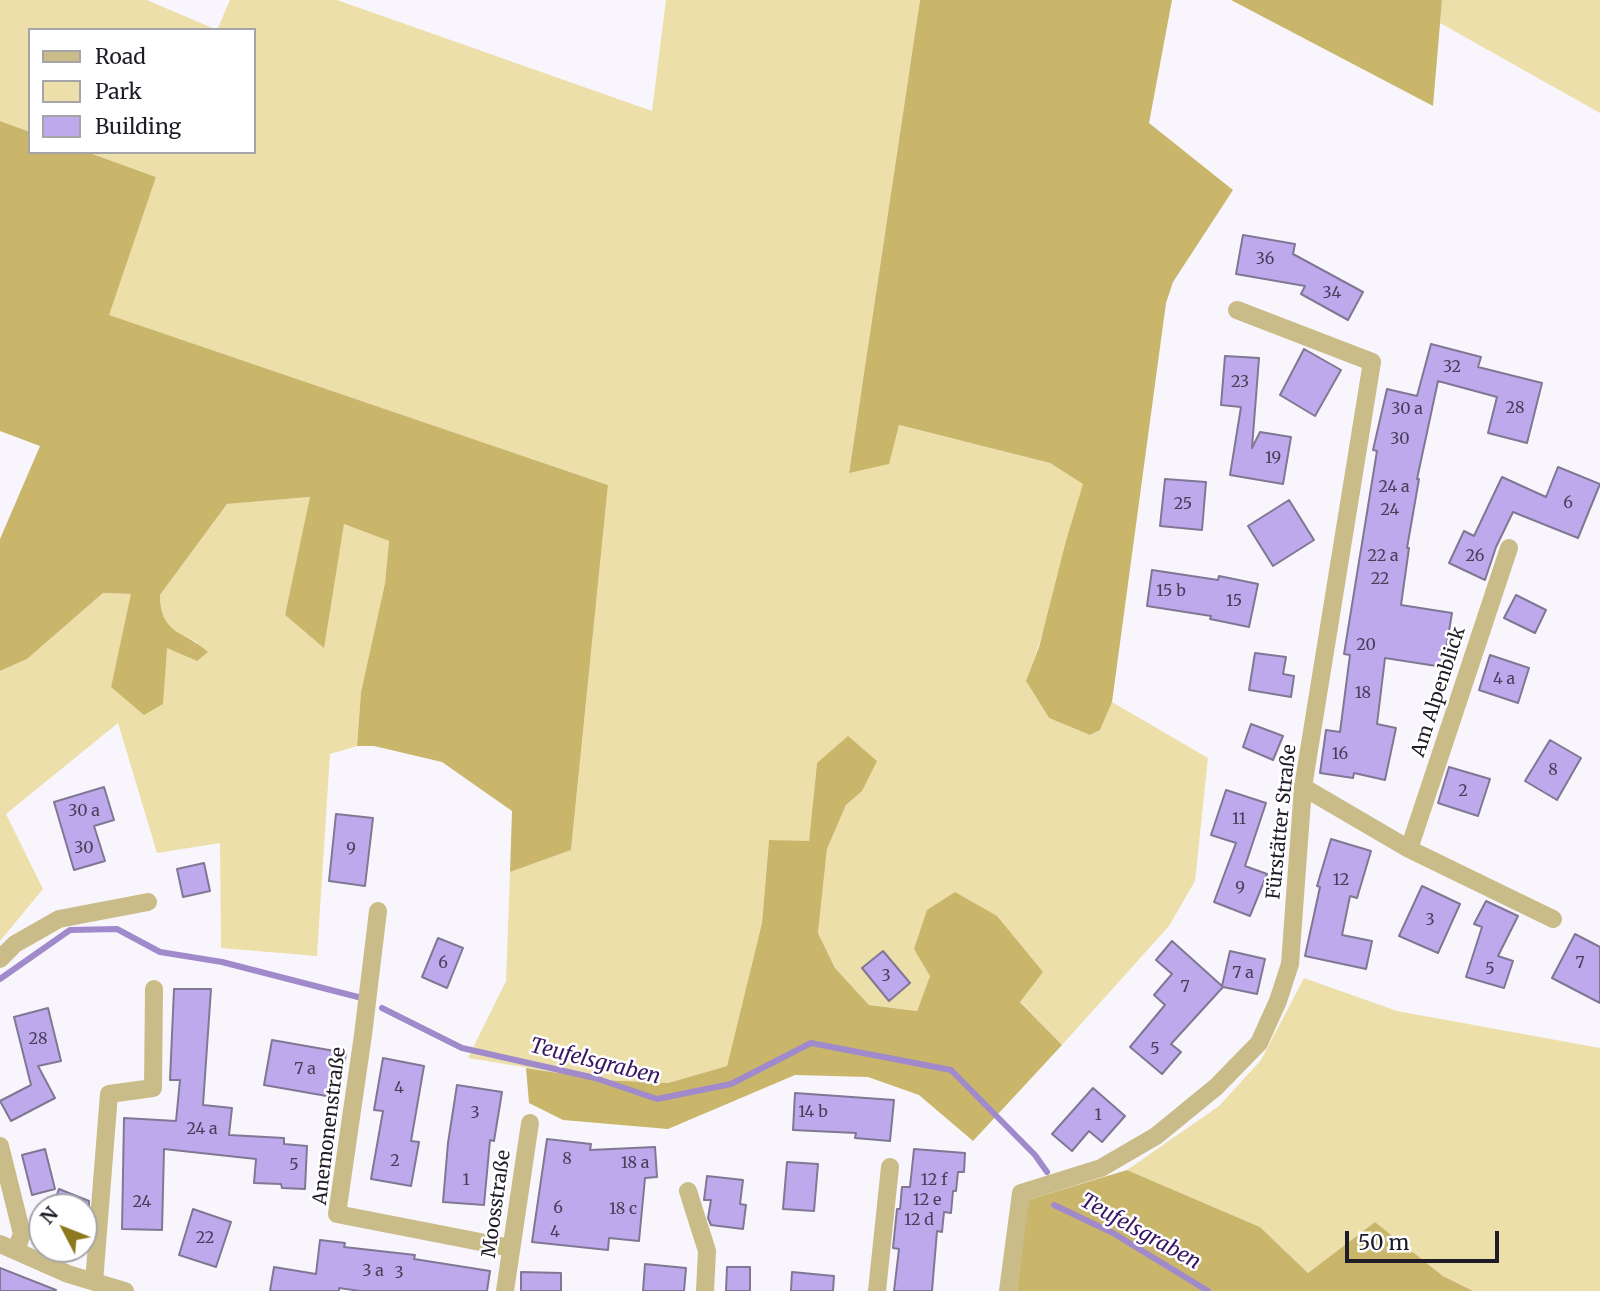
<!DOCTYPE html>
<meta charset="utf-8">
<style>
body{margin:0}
#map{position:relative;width:1600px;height:1291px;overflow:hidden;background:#f8f6fc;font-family:Merriweather,serif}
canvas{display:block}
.legend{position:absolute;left:28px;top:28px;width:228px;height:126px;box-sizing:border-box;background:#fff;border:2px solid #a5a4a9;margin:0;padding:9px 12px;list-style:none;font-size:21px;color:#1f1b27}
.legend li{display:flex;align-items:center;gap:14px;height:35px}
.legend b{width:35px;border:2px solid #a5a4a9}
.north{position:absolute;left:28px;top:1193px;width:70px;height:70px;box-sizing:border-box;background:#fff;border:2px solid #a5a4a9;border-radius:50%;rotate:312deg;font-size:19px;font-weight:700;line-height:28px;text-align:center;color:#1f1b27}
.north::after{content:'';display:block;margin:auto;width:24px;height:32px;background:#8d791e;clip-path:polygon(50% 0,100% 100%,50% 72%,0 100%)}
.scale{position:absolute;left:1345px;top:1231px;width:154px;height:32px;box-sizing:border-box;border:4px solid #1f1b27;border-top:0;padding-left:9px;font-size:21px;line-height:24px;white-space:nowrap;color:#1f1b27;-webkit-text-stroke:5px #fff;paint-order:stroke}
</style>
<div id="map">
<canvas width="1600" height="1291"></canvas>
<ul class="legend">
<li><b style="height:9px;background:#c9bc88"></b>Road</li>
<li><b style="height:19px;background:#ecdfa9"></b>Park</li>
<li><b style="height:19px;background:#bfa9ed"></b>Building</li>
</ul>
<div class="north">N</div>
<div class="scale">50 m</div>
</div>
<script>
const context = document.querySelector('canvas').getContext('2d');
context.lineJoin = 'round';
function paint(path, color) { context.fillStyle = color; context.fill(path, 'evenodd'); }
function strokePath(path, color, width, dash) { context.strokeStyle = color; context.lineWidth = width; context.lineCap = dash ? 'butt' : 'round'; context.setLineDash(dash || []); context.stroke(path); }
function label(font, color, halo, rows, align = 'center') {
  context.font = font + ' Merriweather,serif'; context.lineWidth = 5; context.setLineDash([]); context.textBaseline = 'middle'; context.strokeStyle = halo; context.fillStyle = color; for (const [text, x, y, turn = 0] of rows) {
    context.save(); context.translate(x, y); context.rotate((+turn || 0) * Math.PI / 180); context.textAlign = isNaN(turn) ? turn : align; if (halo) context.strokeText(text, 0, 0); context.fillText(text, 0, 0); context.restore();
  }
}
const green = new Path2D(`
 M0,0h147l70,30 13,-30h107l315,111 14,-111h254l-71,472 49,-47 152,38 34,21c-21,65 -33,134 -58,197l23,37 41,17 10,-5 12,-28 96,56 -13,123 -26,45 -107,119 -42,-44 22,-29 -112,4 -13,35 -48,-6 -34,-37 -17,-35 9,-84 19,-44 16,-14 -45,-28 -8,79 -40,-2 -7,83 -35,143 -59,17 -64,-3 -136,-22 38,-77 4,-109 61,-22 37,-365 -500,-170 48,-138 -69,-25h167v-122h-224v102l-30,-11z
 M1442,0h158v113l-160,-90z
 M311,497l-26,118 38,32 21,-123 45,17 -4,42 -24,109 -4,54 -27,8 -13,202 -96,-8 -1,-105 -63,10 -39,-130 -112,91 37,75 -43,52v-270l27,-12 76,-66 29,1 -21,93 52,17 3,-57 31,14v-19c-24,-10 -37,-18 -37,-47l67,-91z
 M1304,978l93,33 203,37v243h-127l-30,-15 -68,-54 -67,51 -48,-46 -133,-57 92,-64 42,-46z`);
const forest = new Path2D(`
 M920,0h252l-23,123 84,67 -60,92 -7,21 -54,399 -12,28 -10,5 -41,-17 -23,-37 13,-34 27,-106 17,-57 -33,-21 -151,-38 -10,39 -40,9z
 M1231,0h211l-9,106z
 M0,121l30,11v20h57l69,25 -47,138 499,170 -37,365 -61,22 2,-61 -70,-49 -68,-16h-17l4,-54 24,-109 4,-42 -45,-17 -20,124 -39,-33 25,-118 -83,7 -67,91c0,40 25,36 48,57l-11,9 -30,-13 -4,56 -19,11 -33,-28 20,-93 -28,-1 -76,66 -27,12v-132l40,-93 -40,-15z
 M848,736l29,25 -15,30 -16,14 -19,44 -9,84 17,35 34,37 48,6 13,-35 -16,-27 13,-39 28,-18 42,24 46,56 -23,30 42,43 -89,96 -54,-46 -51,-18 -73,-2 -127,54 -105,-9 -34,-17 -3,-35 78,12 64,3 59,-17 35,-143 7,-83 40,1 8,-78z
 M1127,1170l133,57 48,46 67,-51 68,54 30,15h-456l11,-91z`);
const stream = new Path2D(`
 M0,979l70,-49 47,-1 43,23 62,10 136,35
 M382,1008l80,40 133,30 62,21 74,-15 80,-41 140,27 84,85 12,17
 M1054,1205l59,28 95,58`);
const building = new Path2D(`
 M1243,235l52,9 -2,10 70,38 -15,28 -47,-26 4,-8 -69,-12z
 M1431,344l50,13 -3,10 64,16 -15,60 -39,-10 9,-36 -59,-16 -21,98h2l-12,69h2l-8,57 51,8 -9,54 -58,-9 -8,66 19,4 -11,52 -31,-7 -1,5 -33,-5 6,-43 14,2 10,-77 -6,-1 33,-203 -4,-1 14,-61 30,7z
 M1304,349l37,21 -26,46 -35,-21z
 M1225,356l34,2 -7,90 8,-16 31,5 -8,47 -53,-9 11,-68 -20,-2z
 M1558,467l42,17 -22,54 -65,-26 -17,35 -11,33 -36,-17 15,-32 10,5 28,-59 44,20z
 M1165,479l41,3 -4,48 -42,-4z
 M1289,500l25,40 -41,26 -25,-40z
 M1152,570l66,10 1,-4 39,8 -9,43 -39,-8 1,-3 -64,-10z
 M1516,595l30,15 -11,23 -31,-15z
 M1255,653l31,4 -3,17 11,2 -3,21 -42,-7z
 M1490,655l39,13 -11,35 -39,-13z
 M1251,724l32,12 -10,24 -30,-13z
 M1550,740l31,18 -24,42 -32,-19z
 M1449,767l41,12 -12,37 -40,-13z
 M104,787l10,33 -20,6 11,35 -31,9 -20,-68z
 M1226,790l40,13 -21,63 22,8 -17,42 -36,-14 22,-59 -25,-8z
 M336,814l37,4 -8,68 -36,-5z
 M1331,839l40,12 -14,47 -7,-2 -8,39 30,6 -6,28 -61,-13 15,-69 -3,-1z
 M204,863l6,28 -27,6 -6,-28z
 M1422,886l38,18 -22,49 -39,-17z
 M1486,901l32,15 -20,40 15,5 -9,27 -38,-11 16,-50 -8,-3z
 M1575,934l25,13v56l-48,-25z
 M438,938l25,10 -16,40 -25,-11z
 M1172,941l50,45 8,-35 35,8 -8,35 -34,-7 -52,57 10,8 -19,22 -32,-27 35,-42 -11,-10 18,-21 -16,-14z
 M883,951l27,32 -21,18 -27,-33z
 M174,989h37l-8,116 29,3 -3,27 55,3v6l23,2 -2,43 -23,-1 -1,-4 -27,-1 2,-24 -92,-10 -2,81 -40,-1 2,-111 52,3 4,-41h-10z
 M48,1008l13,53 -23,5 17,32 -44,23 -11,-20 31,-16 -17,-68z
 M272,1040l74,13 -8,45 -74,-13z
 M383,1058l41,8 -13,75 8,1 -8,44 -40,-7 12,-68 -9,-1z
 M457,1085l45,7 -8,49 -4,-1 -6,65 -41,-3 5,-59z
 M1093,1088l32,28 -23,26 -13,-11 -17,20 -20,-17z
 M795,1093l99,7 -4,41 -35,-3 1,-5 -63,-3z
 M547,1139l44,5 -1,6 65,-3 2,30 -12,1 -6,63 -30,-3 -1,12 -76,-8z
 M45,1149l10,40 -23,6 -10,-40z
 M914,1149l51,4 -1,19h-6l-2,19h-3l-2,22 -7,-1 -2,20 -5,-1 -5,60h-38l5,-42 -6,-1 4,-39h3l2,-22h8z
 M787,1162l31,2 -4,47 -31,-2z
 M707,1176l36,4 -3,24 6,1 -3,24 -32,-4 -3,-7 3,-18h-7z
 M59,1189l30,12v6h-37z
 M193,1209l38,13 -15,45 -37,-12z
 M320,1240l25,3 -1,4 71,8 -1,4 76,12 -3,20h-127l-21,-3v3h-69l4,-24 42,7z
 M645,1264l41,4 -2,23h-41z
 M727,1267h23v24h-24z
 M0,1268l56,22 -1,1h-55z
 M521,1272l40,1v18h-40z
 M792,1272l42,4 -1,15h-42z`);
const minor = new Path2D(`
 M1303,787l106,62 144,70
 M1409,849l100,-301
 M378,911l-15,124 -26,179 174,34
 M0,959l15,-15 44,-25 89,-17
 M0,1146l22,88 -6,16
 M688,1191l19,60 -2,40
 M0,1244l68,30 57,17
 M94,1282l15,-188 44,-6 1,-99
 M505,1291l25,-168
 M877,1291l13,-124
 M1008,1291l13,-98 80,-25 55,-32 60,-49 43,-44 19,-42 12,-37 13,-177 69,-425 -135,-52`);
const numberNames = [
 ["36",1265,259],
 ["34",1332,293],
 ["32",1452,367],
 ["23",1240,382],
 ["28",1515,408],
 ["30 a",1407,409],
 ["30",1400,439],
 ["19",1273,458],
 ["24 a",1394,487],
 ["6",1568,503],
 ["25",1183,504],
 ["24",1390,510],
 ["22 a",1383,556],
 ["26",1475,556],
 ["22",1380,579],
 ["15 b",1171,591],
 ["15",1234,601],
 ["20",1366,645],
 ["4 a",1504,679],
 ["18",1363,693],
 ["16",1340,754],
 ["8",1553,770],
 ["2",1463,791],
 ["30 a",84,811],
 ["11",1239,819],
 ["30",84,848],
 ["9",351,849],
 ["12",1341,880],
 ["9",1240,888],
 ["3",1430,920],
 ["6",443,963],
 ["7",1580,963],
 ["5",1490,969],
 ["7 a",1243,973],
 ["3",886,976],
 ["7",1185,987],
 ["28",38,1039],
 ["5",1155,1049],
 ["7 a",305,1069],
 ["4",399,1088],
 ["14 b",813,1112],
 ["3",475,1113],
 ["1",1098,1115],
 ["24 a",202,1129],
 ["8",567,1159],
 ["2",395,1161],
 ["18 a",635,1163],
 ["5",294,1165],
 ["1",466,1180],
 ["12 f",934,1180],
 ["12 e",927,1200],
 ["24",142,1202],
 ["6",558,1208],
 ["18 c",623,1209],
 ["12 d",919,1220],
 ["4",555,1232],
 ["22",205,1238],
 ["3 a",373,1271],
 ["3",399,1273]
];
const streetNames = [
 ["Am Alpenblick",1439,692,-72],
 ["Fürstätter Straße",1282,822,-84],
 ["Anemonenstraße",330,1126,-83],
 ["Moosstraße",497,1204,-82]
];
const waterNames = [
 ["Teufelsgraben",595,1062,14],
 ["Teufelsgraben",1140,1232,29]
];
paint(green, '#ecdfa9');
paint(forest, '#c9b66b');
strokePath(stream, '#a08acc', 6);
paint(building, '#bfa9ed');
strokePath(building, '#807794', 2);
strokePath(minor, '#c9bc88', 18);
label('16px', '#473e58', null, numberNames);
label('19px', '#1f1b27', '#fff', streetNames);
label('italic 21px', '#391664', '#fff', waterNames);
</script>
